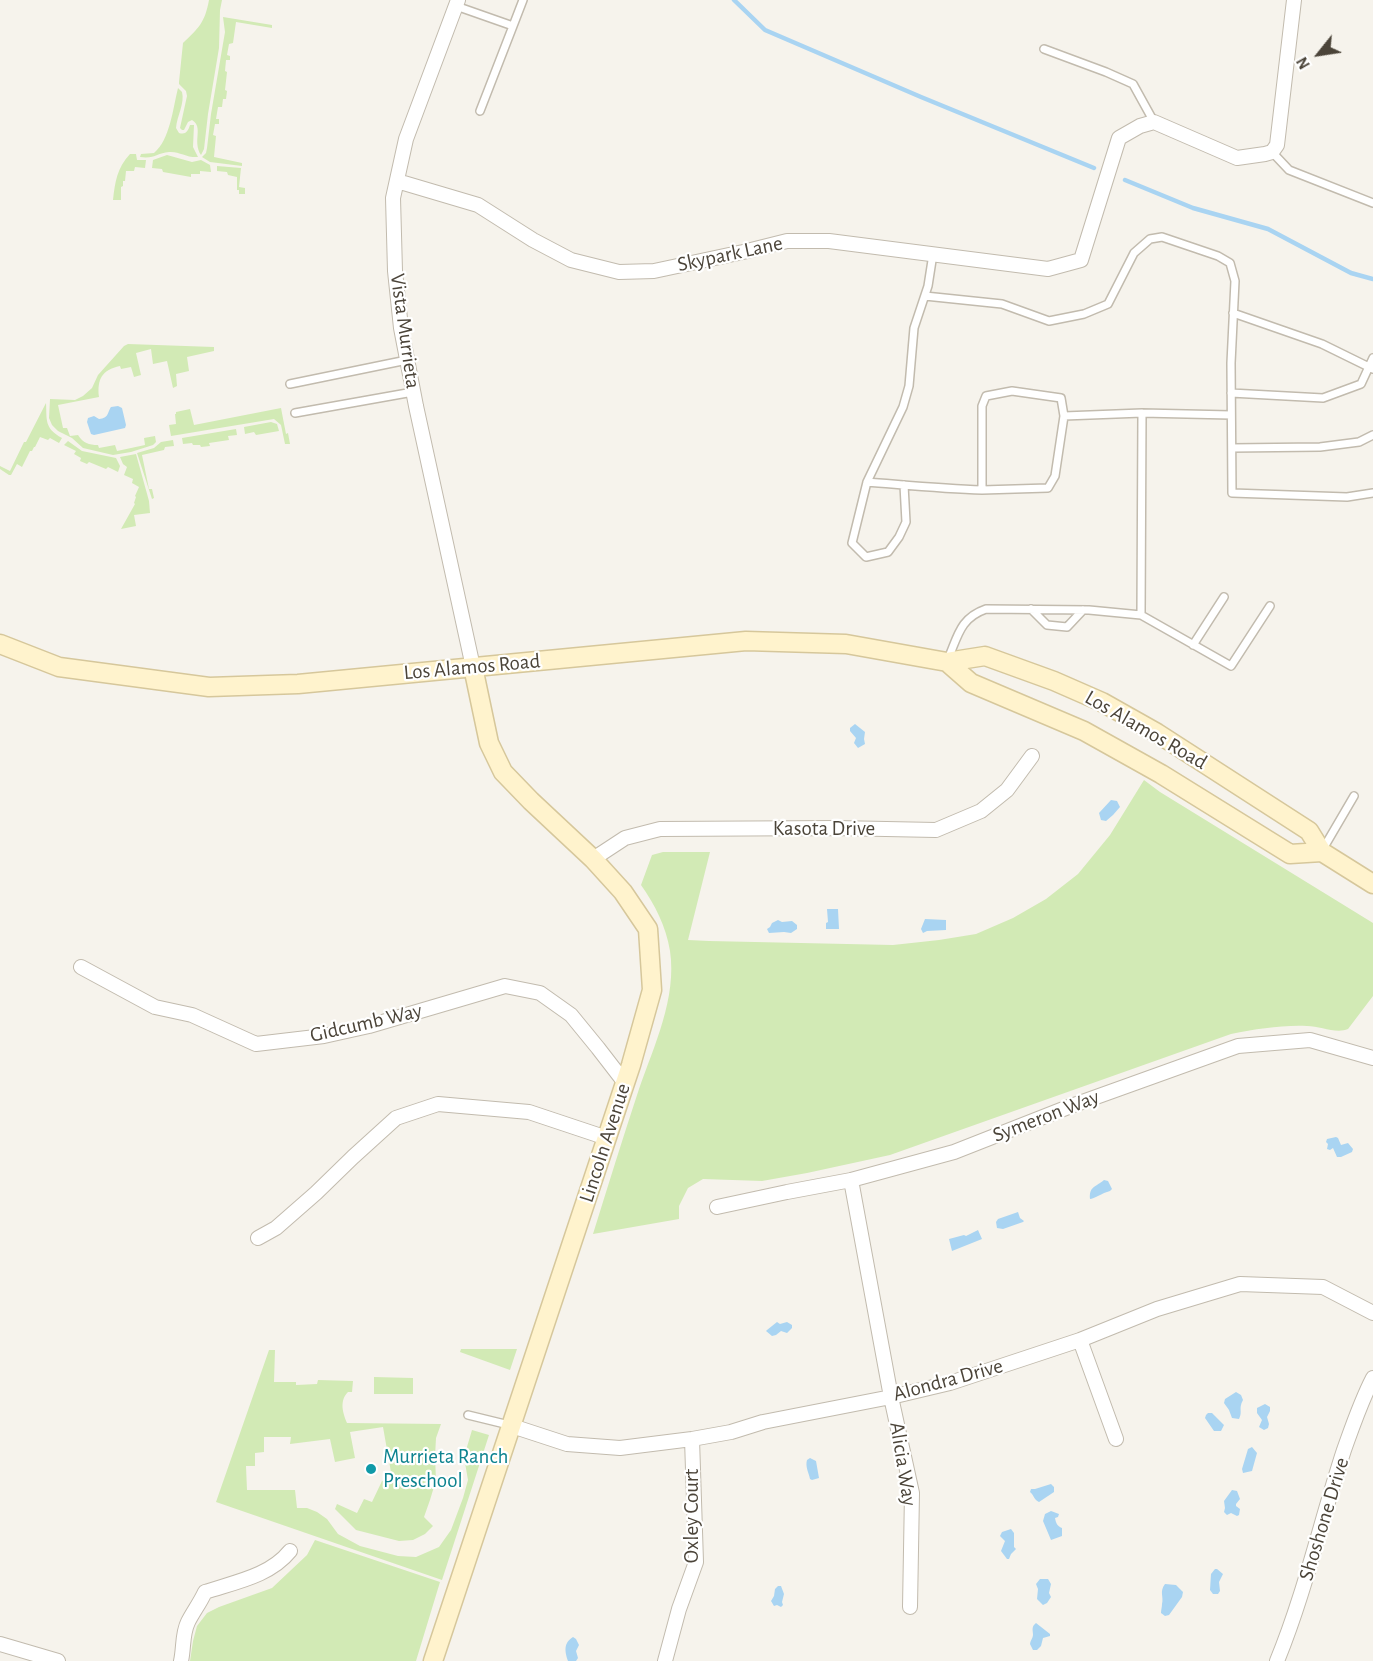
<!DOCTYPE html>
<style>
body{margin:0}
#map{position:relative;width:1373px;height:1661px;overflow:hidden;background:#f6f3ec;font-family:"Alegreya Sans",sans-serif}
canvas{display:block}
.north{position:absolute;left:1289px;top:24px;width:60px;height:60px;-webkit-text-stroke:4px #fff;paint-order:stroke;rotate:240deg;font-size:16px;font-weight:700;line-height:24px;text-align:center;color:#4b4439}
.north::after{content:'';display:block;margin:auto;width:21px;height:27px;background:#4b4439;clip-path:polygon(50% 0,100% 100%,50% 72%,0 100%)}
</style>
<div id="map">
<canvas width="1373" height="1661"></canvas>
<div class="north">N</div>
</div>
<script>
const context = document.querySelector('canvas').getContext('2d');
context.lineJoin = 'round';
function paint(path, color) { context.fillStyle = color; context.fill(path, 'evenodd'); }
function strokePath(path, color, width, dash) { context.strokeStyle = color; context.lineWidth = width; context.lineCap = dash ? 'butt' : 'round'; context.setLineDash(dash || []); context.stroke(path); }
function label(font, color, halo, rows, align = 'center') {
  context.font = font + ' "Alegreya Sans",sans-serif'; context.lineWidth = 4.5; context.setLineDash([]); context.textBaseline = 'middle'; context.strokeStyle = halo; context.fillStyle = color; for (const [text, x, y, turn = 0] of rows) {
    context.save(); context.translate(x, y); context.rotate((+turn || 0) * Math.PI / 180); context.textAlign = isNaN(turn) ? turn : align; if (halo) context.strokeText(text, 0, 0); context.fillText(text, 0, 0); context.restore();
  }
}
const green = new Path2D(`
 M209,0h13l-2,10 -1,38 -11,66 -4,35 -3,6c-9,-14 3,-28 -9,-35l-4,2 -4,8h-2l-2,-2 7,-32 -1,-5 -7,-7v-2l4,-39c16,-15 22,-21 26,-43z
 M223,17l49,8v3l-36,-6 -3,21 -4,1 -2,11 3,1v4h-4l-1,11 2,1 -2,18 2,1 -1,8h-3l-1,8h-4l-2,12h3v5h-4l-2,11 3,1 -2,21 28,6v3l-32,-4 -8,-5 4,-4 1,-5 4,-34 14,-82z
 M178,88l4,4c3,11 -5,24 -6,36l3,5c7,2 9,-2 11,-8h4l-1,22 5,10c-11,1 -19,-6 -29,-5 -12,1 -14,7 -29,5l1,-3 13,-1c16,-13 19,-45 24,-65z
 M130,154h6l1,6h9l-1,8 -10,-1 -1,4h-8l-1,10h-2v5l-2,1v13h-8c2,-18 4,-32 17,-46z
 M167,155l25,7 9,-2 9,5 1,7 -11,-1v3h-9v3l-28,-5 -1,-3 -10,-1 1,-8z
 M217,166l24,2 -2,19 6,1v6h-6v-4h-2v-13l-9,-2 -1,-3 -10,-1z
 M128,344l86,3v4l-27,6 2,14 -13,3 1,12 -4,2 -6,-27 -14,3 -2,-15 -15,4 5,22 -7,2 -3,-10 -10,2 -1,-3c-18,4 -23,13 -21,31l-41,8 5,23h4l3,8 8,-1c5,8 11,10 20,10l1,3 16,-3 2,6 28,-6 -1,-7 11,-2 1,6 -3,3 -22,7 -18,3 -30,-7 -11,-10 -14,-7 -6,-6 -3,-7 1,-19 25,1 8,-4 9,-8 6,-13 26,-29z
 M46,403c1,17 -2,25 16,35l-3,5 -9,-5 -2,2 -8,-3 -5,10h-1l-2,4h-2l-8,16 -5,-3 -6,11h-2l-9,-6v-3l10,5 14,-29h2z
 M281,408l5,26 2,-1 2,11h-5l-4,-19 -7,-6 -103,17 -2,-11 7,-1 -1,-10h1v-2l14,-3 4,16z
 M271,422l6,2 2,7 -23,4 -2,-3 -9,2 -1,-7z
 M236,429l1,6 -9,1 1,4 -20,3 1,3 -9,1 -1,-2h-7l-1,-2 -9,1 -1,-6z
 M173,440l1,6 -9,1 -1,3 -22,5 7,34h3l2,9 -2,1 -15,-46 17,-5 7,-6z
 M68,441l14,10 34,7 4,8 -2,6 -10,-5 -2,2 -17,-7 -2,2 -7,-3 1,-3 -7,-4 2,-3 -12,-6z
 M136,454l13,47 1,12 -16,2 2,11 -15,3 14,-25 -1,-1 2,-6 -1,-1 4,-9 -7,-4 1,-4 -9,-4 3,-8 -4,-3 -3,-7z
 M1144,780l16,12 213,131v73l-25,33c-12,5 -28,-3 -41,-3 -26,-1 -50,3 -76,8l-341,121 -83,18 -45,8 -59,-2 -15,9 -9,18v13l-86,15c15,-48 30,-97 46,-145 15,-43 38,-91 31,-138 -4,-25 -15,-46 -29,-66l11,-30 11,-3h47l-22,88 21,1 184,4 46,-5 37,-6 37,-16 33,-19 32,-25 32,-39z
 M461,1349h56l-7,21 -50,-18z
 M269,1350h6l-1,32h22v3l21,-1 1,-4 35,1 -1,11h-4c-9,9 -5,21 -1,31l94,1 -5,14 -1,19 1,23 -6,20 -6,17 9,9 -8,8 -12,6 -14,1 -43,-11 -21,-21 2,-5 20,9 7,-14 8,3 10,-21 10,-3 -9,-51 -33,5 5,26 -20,4 -5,-23 -40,5 1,-7h-27v15l-9,1v13h-9l1,24h48l2,18h10l10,4 10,7 11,15 22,12 38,10 18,1 23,-10 12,-17 12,-32 5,-18 -4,-23 8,-27 17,5 -47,145 -226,-78z
 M374,1377l39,1v16h-39z
 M315,1540l125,42 -24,79h-226l3,-20 4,-15 10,-13 12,-6 53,-19 35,-33z`);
const water = new Path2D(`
 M118,406l4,2 4,17 -1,3 -31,7 -3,-1 -4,-12 1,-4 6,-2 5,3c10,-1 8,-6 12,-12z
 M855,724l10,8 -1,7 1,5 -7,4 -4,-5 2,-5 -6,-7v-3z
 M1111,800l6,1 3,6 -7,8 -7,6 -5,-1 -2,-7z
 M827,909h11l1,20h-13v-6l2,-1z
 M925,919l21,1v10l-19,1 -4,2 -2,-4z
 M778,920l4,2 10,-1 5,4v4l-6,4 -7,-1 -15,1 -2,-4 3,-2 2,-4z
 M1336,1137l2,1 3,7 7,-2 5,6 -1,3 -11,5h-4l-4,-9 -3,2 -3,-1 1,-5 -2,-2 1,-3z
 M1104,1180l4,1 4,8 -2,2c-8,2 -16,8 -20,8 -1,-13 6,-12 14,-19z
 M1018,1212l2,6 4,3 -1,1 -20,7 -6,-1 -1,-6 2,-3z
 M978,1230l4,9 -30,12 -3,-12 15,-4 2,1z
 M777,1322l3,2 7,-2 5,3v3l-5,5 -6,-2 -5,4 -4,1 -6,-5 1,-1z
 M1236,1392l5,3 2,5c-5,9 0,11 -4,19l-7,-1 -3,-8 -5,-7 1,-4z
 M1265,1404l5,3v4l-3,6 2,7 -1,4 -4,2 -5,-3 3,-7 -5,-7v-5z
 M1208,1413h4l12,12 -3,6h-7l-9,-13 1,-3z
 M1252,1447l5,6 -5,18 -9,2 -1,-4 6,-20z
 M810,1458l6,3 3,17 -7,2 -2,-1c-1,-6 -5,-12 -3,-19z
 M1051,1484l3,3v5l-15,10c-5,-2 -5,-7 -9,-10l1,-3h4z
 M1232,1490l5,1 3,8 -4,5v2l4,3 -1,6 -2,1 -6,-3 -4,2 -3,-3 1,-4 -1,-7z
 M1051,1511l8,3 -1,3 -3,1c1,5 2,8 7,10v8l-11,4 -8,-19 2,-7z
 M1011,1529l3,4v14l2,2 -5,5 -2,5h-2l-6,-8 4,-10 -5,-5 2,-4z
 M1215,1569h2l6,5 -4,8 1,9 -2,3h-5l-3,-4 1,-16z
 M1040,1579h8l3,5 -2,9 2,4 -4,6 -4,2 -6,-6 1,-10 -2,-5z
 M1165,1584l11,1 7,7 -1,5 -13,18 -4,1 -4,-3c0,-3 1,-6 1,-9 2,-8 -3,-12 3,-20z
 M778,1586h3l3,8 -2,8 1,3 -2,2 -4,-2 -3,1 -3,-5 3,-5 1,-7z
 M1036,1623l14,11v2l-7,2 -2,8 -4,4h-4l-3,-6c0,-3 3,-6 3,-9 0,-5 -2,-8 3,-12z
 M573,1637l3,2 3,6 -3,6 2,7 -2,3h-8c-3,-9 -5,-18 5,-24z`);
const stream = new Path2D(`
 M734,0l31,30 156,67 173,71
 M1125,180l68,28 75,21 83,44 22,6`);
const lane = new Path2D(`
 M456,6l57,20 10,-26
 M1044,49l62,23 27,12 21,38
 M480,111l33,-85
 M1272,152l17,18 84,33
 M925,296l77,8 47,17 35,-7 24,-10 26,-51 16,-14 12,-2 56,19 12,7 5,18 -4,82 1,130 115,4 26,-4
 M1233,313l89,31 51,25
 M290,384l117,-24
 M1231,393l92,5 38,-14 12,-26
 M295,413l118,-21
 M1142,413l89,2
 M1064,416l-9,60 -7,12 -66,2v-84l4,-10 26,-5 49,7 3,18 78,-3 -1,202
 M1232,448l88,-1 39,-5 14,-7
 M867,482l36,-75 6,-21 5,-58 14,-42 5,-32
 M904,485l2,37 -7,15 -11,15 -22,5 -14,-14 15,-61c38,3 76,7 115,8
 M1031,609l16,16 20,2 16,-17
 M1193,645l31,-48
 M948,659c10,-23 12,-41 38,-50l103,1 52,5 90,51 39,-60
 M1323,849l31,-53
 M468,1415l41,10`);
const street = new Path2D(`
 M458,0l-52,139 -13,59 2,73 6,57 15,78 57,261
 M397,181l81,24 55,35 38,20 48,12 35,-1 89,-19 44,-11h42l219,28 33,-9 38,-122 21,-12 14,-4 83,36 28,-4 7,-2 5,-7 17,-145
 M593,859l32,-21 35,-9 176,-1 100,2 45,-19 26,-21 25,-34
 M81,967l74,40 37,8 64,29 68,-8 45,-10 136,-40 35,7 31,22 27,33 27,35
 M851,1180l40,217 21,96 -2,114
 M717,1207l70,-15 64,-12 103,-28 117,-46 167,-60 72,-6 63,18
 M258,1238l18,-10 40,-35 37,-36 43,-39 42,-14 91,8 78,26
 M1080,1340l36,99
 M512,1426l55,18 53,4 72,-9 39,-7 32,-10 128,-25 59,-14 130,-43 77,-31 83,-25 83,3 50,26
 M0,1644l58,17
 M181,1661c3,-13 1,-27 7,-39 5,-10 12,-19 17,-30 30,-10 65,-16 85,-41
 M665,1661l14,-52 17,-47 -4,-123
 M1277,1661c28,-68 44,-141 67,-211 9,-25 17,-49 29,-72`);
const secondary = new Path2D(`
 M0,644l59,23 150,20 89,-3 448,-43 100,3 101,18 38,-6 69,25 48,21 55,31 152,98 13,21 51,32
 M947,662l24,21 113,48 77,43 129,80 32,-2
 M433,1661l198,-596 21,-75 -4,-61 -25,-37 -30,-33 -62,-58 -28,-29 -14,-29 -16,-76`);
const markers = [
 [371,1469,6,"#0f9aa8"]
];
const streetNames = [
 ["Skypark Lane",730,254,-12],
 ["Vista Murrieta",405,331,82],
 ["Los Alamos Road",472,667,-5],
 ["Los Alamos Road",1146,730,30],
 ["Kasota Drive",824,829],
 ["Gidcumb Way",366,1023,-13],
 ["Symeron Way",1046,1116,-21],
 ["Lincoln Avenue",605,1143,-72],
 ["Alondra Drive",948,1380,-15],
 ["Alicia Way",903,1464,81],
 ["Oxley Court",692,1516,-90],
 ["Shoshone Drive",1324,1519,-73]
];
const cultureNames = [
 ["Murrieta Ranch",383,1457],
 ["Preschool",383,1481]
];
paint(green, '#d2eab5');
paint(water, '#a9d4f2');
strokePath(stream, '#a9d4f2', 4.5);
strokePath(lane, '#c2bbae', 10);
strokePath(street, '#c2bbae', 16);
strokePath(secondary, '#d6c79b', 21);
strokePath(lane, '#fff', 7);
strokePath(street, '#fff', 14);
strokePath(secondary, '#fff3cd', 18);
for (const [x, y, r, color] of markers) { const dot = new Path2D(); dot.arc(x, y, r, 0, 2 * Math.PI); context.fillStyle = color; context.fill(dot); strokePath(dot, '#fff', 2); }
label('21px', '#4b4439', '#fff', streetNames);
label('21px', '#0d838f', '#fff', cultureNames, 'left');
</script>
